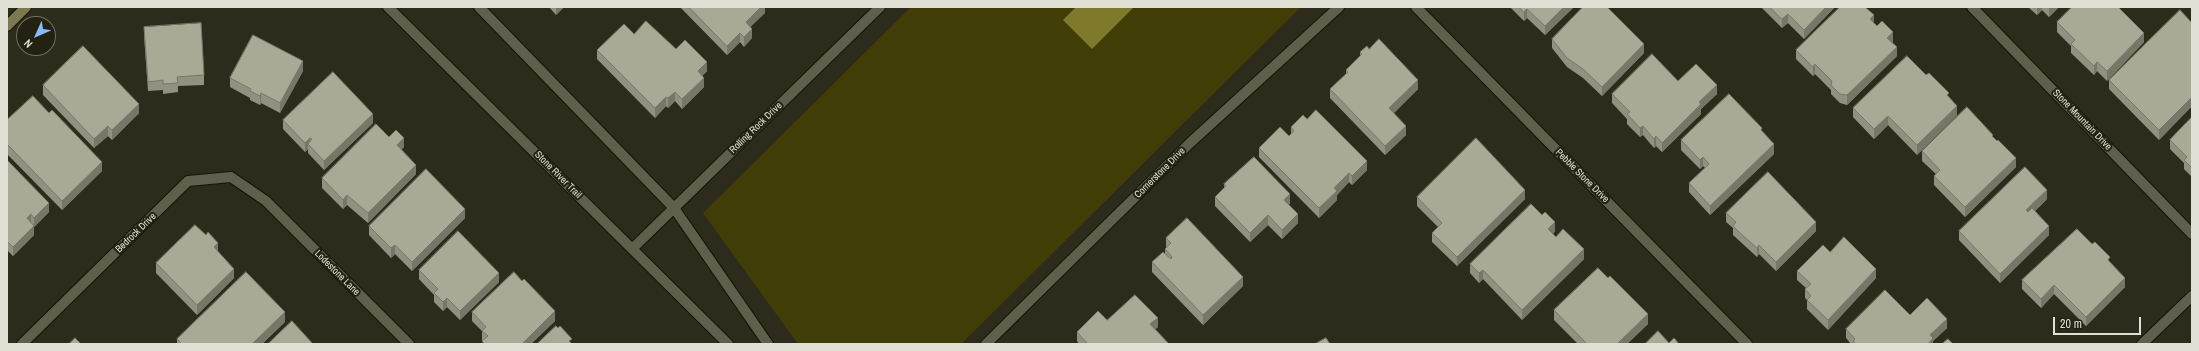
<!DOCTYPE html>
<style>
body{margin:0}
#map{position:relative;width:2199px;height:351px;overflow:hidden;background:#2d2c1c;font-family:"Archivo Narrow",sans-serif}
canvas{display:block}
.frame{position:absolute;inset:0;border:8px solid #e0e0d5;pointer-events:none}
.north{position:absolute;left:16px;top:16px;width:40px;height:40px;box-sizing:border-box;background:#232212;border:1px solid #6f6e60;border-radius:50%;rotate:225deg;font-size:11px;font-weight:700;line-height:16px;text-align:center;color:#e0e0d5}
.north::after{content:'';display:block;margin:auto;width:14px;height:18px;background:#88bbfc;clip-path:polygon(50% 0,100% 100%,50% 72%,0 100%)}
.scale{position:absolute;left:2053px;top:317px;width:88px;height:18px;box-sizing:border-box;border:2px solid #e0e0d5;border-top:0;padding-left:5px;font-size:12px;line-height:14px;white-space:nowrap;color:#e0e0d5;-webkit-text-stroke:3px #232212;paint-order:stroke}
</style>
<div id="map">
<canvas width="2199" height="351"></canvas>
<div class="frame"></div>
<div class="north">N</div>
<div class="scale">20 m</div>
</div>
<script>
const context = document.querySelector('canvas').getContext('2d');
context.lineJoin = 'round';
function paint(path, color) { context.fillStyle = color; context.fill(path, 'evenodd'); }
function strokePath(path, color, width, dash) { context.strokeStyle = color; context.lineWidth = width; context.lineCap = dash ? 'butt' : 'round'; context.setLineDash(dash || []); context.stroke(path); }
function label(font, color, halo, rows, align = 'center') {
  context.font = font + ' "Archivo Narrow",sans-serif'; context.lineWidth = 4; context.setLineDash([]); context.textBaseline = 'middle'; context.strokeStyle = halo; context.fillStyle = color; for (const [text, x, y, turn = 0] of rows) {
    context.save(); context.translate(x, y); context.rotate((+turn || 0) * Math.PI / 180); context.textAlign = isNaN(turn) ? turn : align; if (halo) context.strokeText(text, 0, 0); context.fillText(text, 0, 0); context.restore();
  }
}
const green = new Path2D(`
 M911,7h390l-340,337h-163l-95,-131z`);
const water = new Path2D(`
 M1076,7h58l-42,42 -29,-29z`);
const minor = new Path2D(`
 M388,7l340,337
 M479,7l195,201 94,136
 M1416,7l331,337
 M1972,7l220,227
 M632,249l248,-242
 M22,344l166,-163 43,-4 35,24 143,143
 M986,344l205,-202 148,-135
 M2142,344l50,-48`);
const secondary = new Path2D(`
 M7,26l19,-19`);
const wall = new Path2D(`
 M549,7h15l-8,8z
 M680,7h85v6l-15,14 2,11 -8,9 -4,-5 -13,13z
 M1510,7h64l-29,28 -18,-17 -3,3z
 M1762,7h73l-31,32 -16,-16 -6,5 -20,-20z
 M2028,7h31l-10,10 -7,-7 -5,5z
 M2057,22l87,20 -37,39 -10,-10 -3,4 -23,-22v-7l-14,-14z
 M1874,23l19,19h-1l5,14 -50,49 -7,-2 -9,-9v-4l-16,-16 -2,2 -17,-17v-9z
 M2192,23v83l-33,34 -50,-51v-9z
 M144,27l60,48v10l-26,1v6l-15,2v-4l-15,1 -4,-55z
 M634,34l42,15 31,22 -5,5 2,11 -22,22 -7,-8 -7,7 -2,-2 -11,12 -58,-59v-9z
 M1552,39l92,14 -42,43 -19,-18 -16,-11 -15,-19z
 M1369,49l49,40 -24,24 12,22 -21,20 -55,-57v-9l16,-15v-4l14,-14v-4z
 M303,71l-23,42 -19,-10 -1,2 -10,-5v-2l-20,-11v-9z
 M1678,81l39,13 -16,15v5l-39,38 -6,-6 -2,2 -11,-13 -3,2 -13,-13v-5l-15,-16v-9z
 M43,85l96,28 -27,27 -4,-4 -14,12 -51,-53z
 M1949,98l8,17 -40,40 -29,-30 -14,14 -21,-22v-9z
 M49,113l53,58 -40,39 -55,-56v-34z
 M2192,117v60l-8,-8v-6l-14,-14v-9z
 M1307,119l60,51 -15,15 -3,-3 -12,13v5l-18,18 -60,-61v-9l30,-12 2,-2v-7z
 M283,120l90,3 -49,47 -16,-17v-4l-3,3 -22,-23z
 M1762,132l12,22 -64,61 -21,-23v-9l16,-15 -2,-2 -3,3 -19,-19v-10z
 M389,137l15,10 -3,3 15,24 -48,49 -21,-18 -4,4 -21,-21v-10z
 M1993,137l23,30 -51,50 -31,-32v-9l2,-2 -14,-13v-10z
 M7,160l42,52 -15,15v8l-21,21 -6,-6z
 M1224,184l66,19 -1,2 9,18 -16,16 -14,-14 -18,17 -35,-36v-9l9,-9z
 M1417,197l108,2 -68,67 -25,-24v-9l6,-6 -21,-21z
 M2047,199l-12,12 14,24 -49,48 -41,-43v-9z
 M1726,213l90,18 -40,40 -17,-17 -2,3 -24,-22v-7l-7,-6z
 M465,218l-53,53 -17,-17 -4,4 -22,-23v-9z
 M1555,231l-2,3 3,3 28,22 -62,61 -39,-41 -4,4 -9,-10v-9z
 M1166,238l77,48 -40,39 -51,-53v-10l13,-9v-4l1,-1z
 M218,252l16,26 -37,37 -41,-42v-10z
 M1830,252l46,26 -48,52 -21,-21v-9l-2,-2v-9l1,-1 -9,-8v-9z
 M2110,262l15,25 -39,39 -32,-32 -13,14 -19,-19v-9z
 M419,270l80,12 -39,38 -13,-13 -4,4 -9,-9v-7l-15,-16z
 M522,281l33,40 -24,23h-49l1,-3 -1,-1v-9l-10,-10v-9z
 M1554,310l94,14 -21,20h-49l-24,-24z
 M1910,315l37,13 -14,13v3h-82l-5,-6v-9z
 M1107,320l51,7 -3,2 14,15h-90l-2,-3v-9z
 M285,322l-23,22h-85v-5z`);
const shadedWall = new Path2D(`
 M556,7h8l-8,8z
 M761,7h4v6l-19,18v-9z
 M1564,7h10l-29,28v-9z
 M1826,7h9l-31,32v-9z
 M2037,7h5v3l-5,5z
 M2050,7h9l-10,10v-9z
 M1527,9v9l-3,3v-9z
 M1788,14v9l-6,5v-9z
 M1874,15v10l-4,-6z
 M752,29v9l-8,9v-10z
 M1893,32v10l-6,5v-9z
 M740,33v9l-13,13v-9z
 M2144,33v9l-37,39v-10z
 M1644,44v9l-42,43v-9z
 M1897,47v9l-50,49v-10z
 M303,61v10l-23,42v-10z
 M707,62v9l-9,9v-9z
 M2097,62v9l-3,4v-9z
 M1815,64v10l-2,2v-9z
 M704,78v9l-22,22v-10z
 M1418,80v9l-29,28v-9z
 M1717,85v9l-16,15v5l-39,38v-9l37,-41z
 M675,92v9l-7,7v-10z
 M261,93v10l-1,2v-9z
 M666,97v9l-11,12v-10z
 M2192,97v9l-33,34v-10z
 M139,104v9l-27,27v-10z
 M1957,106v9l-40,40v-10z
 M373,114v9l-49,47v-9z
 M1888,116v9l-14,14v-10z
 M108,126v10l-14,12v-9z
 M1406,126v9l-21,20v-9z
 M1643,126v9l-3,2v-9z
 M1656,136v10l-2,2v-9z
 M310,138v8l-2,-2v5l-3,3v-9z
 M404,138v9l-7,8v-10z
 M1774,144v10l-64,61v-9z
 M1703,157v9l-3,3v-9z
 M2016,158v9l-51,50v-10z
 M1367,161v9l-15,15v-9z
 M102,162v9l-40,39v-9z
 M416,165v9l-48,49v-10z
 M1349,173v9l-12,13v5l-18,18v-10l15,-20z
 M1525,190v9l-68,67v-9z
 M2047,190v9l-21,21v-10z
 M1290,194v9l-6,6v-9z
 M347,195v10l-4,4v-9z
 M49,203v9l-15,15v-9z
 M465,209v9l-53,53v-9z
 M31,214v10l-4,-6z
 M1298,214v9l-16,16v-9z
 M1268,215v10l-18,17v-9z
 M1555,222v9l-7,7v-9z
 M1816,222v9l-40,40v-9z
 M34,226v9l-21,21v-9z
 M2049,226v9l-49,48v-9z
 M218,243v9l-4,-5z
 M395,245v9l-4,4v-10z
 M1759,245v9l-2,3v-9z
 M1584,249v10l-62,61v-10z
 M234,269v9l-37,37v-10z
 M1876,269v9l-48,52v-10z
 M1483,270v9l-4,4v-10z
 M499,273v9l-39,38v-9z
 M1243,277v9l-40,39v-10z
 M2125,278v9l-39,39v-9z
 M2054,285v9l-13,14v-9z
 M447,298v9l-4,4v-9z
 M555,311v10l-24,23h-9z
 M285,312v10l-23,22h-10z
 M1648,314v10l-21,20h-10z
 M1158,318v9l-8,7v-10z
 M1947,319v9l-14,13v3h-5l2,-9z`);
const building = new Path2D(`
 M689,7h72l-15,15 6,7 -8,8 -4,-4 -13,13z
 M1519,7h45l-19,19 -18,-17 -3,3z
 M1583,7h24l37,37 -42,43 -19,-18 -16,-11 -15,-19z
 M1770,7h56l-22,23 -16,-16 -6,5z
 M1840,7h25l9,8 -4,4 7,7 5,-5 11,11 -6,6 10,9 -50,48 -7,-1 -9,-9 1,-4 -17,-17 -2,3 -17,-17z
 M2072,7h46l26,26 -37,38 -10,-9 -3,4 -23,-22 4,-4 -18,-18z
 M2180,10l12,13v22l-1,1 1,1v50l-33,33 -50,-50z
 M646,21l30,28 9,-9 22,22 -9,9 6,7 -22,21 -7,-7 -7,6 -2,-1 -11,11 -58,-58 27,-26 10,10z
 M201,23l3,52 -27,2 1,6 -15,1v-4l-15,2 -4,-55z
 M253,35l50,26 -23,42 -19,-10 -1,3 -10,-5 1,-2 -21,-11z
 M1379,39l39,41 -29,28 17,18 -21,20 -55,-57 18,-17 -2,-2 16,-16 -2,-2 7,-6 2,3z
 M83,46l56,58 -27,26 -4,-4 -14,13 -51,-54z
 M1652,54l26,27 18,-17 21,21 -18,17 2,2 -39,39 -6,-7 -2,3 -11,-13 -3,2 -13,-14 3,-2 -18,-18z
 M1907,56l19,19 3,-2 20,20 -2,2 10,11 -40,39 -29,-29 -14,13 -21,-21z
 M333,72l40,42 -49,47 -16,-17 4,-5 -2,-1 -5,5 -22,-23z
 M1729,94l33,34 -1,2 13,14 -64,62 -21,-23 20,-19 -6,-7 -3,3 -19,-20z
 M33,96l16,17 3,-3 50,52 -40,39 -55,-57v-24z
 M1967,107l26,28 -1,1 5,5 1,-1 18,18 -51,49 -31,-31 6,-6 -18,-19z
 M1316,110l51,51 -15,15 -3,-3 -15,15 3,3 -18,17 -60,-60 21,-21 9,9 5,-5 -3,-4 12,-12 4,4z
 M2192,117v51l-8,-8 3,-3 -17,-17z
 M376,124l13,13 7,-7 8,8 -7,7 19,20 -48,48 -21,-18 -4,5 -21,-22z
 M1476,138l49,52 -68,67 -25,-24 10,-10 -25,-26z
 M1254,157l36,37 -6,6 14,14 -16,16 -14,-15 -18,18 -35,-36 11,-11 -2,-2z
 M7,160l42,43 -15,15 -3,-4 -4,4 7,8 -21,21 -6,-6z
 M2025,167l22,23 -21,20 2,2 4,-4 17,18 -49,48 -41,-43z
 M426,169l39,40 -53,53 -17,-17 -4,3 -22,-22z
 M1768,172l48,50 -40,40 -17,-17 -2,3 -17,-15 -7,-7 3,-4 -10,-9z
 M1531,204l11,11 3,-3 10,10 -7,7 8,8 7,-8 21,20 -62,61 -39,-40 -4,3 -9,-9z
 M1187,218l56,59 -40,38 -51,-53 11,-10 8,7 1,-2 -7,-8 6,-6 -5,-5z
 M195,225l11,10 2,-3 10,11 -4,4 20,22 -37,36 -41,-42z
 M2077,229l15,15 3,-2 15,15 -2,3 17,18 -39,39 -32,-32 -13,14 -19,-19z
 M458,231l41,42 -39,38 -13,-13 -4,4 -9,-9 4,-4 -19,-19z
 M1844,237l32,32 -48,51 -21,-20 4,-4 -6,-7 6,-5 -14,-13 26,-26 7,7z
 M1598,268l10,10 2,-2 38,38 -31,30h-30l-33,-34z
 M246,272l39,40 -33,32h-70l-5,-5z
 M514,272l8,9 2,-2 31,32 -33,33h-37l-3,-3 6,-5 -6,-5 4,-4 -14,-15z
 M1885,290l25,25 17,-17 20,21 -17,16 3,3 -5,6h-72l-3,-3 2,-2 -9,-10z
 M1135,295l23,23 -8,6 19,20h-81l-11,-12 21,-21 9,9z
 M292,321l21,23h-45z
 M556,326l2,2 2,-2 12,13 -3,2 3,3h-35z
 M1658,331l11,12 5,-5 5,6h-34z
 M75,338l6,6h-12z
 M1326,338l4,6h-15z
 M1948,339l5,5h-11z`);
const streetNames = [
 ["Stone Mountain Drive",2082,120,46],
 ["Rolling Rock Drive",756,128,-44],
 ["Cornerstone Drive",1160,173,-45],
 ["Stone River Trail",558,175,45],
 ["Pebble Stone Drive",1582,176,45],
 ["Bedrock Drive",136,233,-44],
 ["Lodestone Lane",337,273,45]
];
paint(green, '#413d06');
paint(water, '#7f792c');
strokePath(minor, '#161406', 12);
strokePath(secondary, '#161406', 12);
strokePath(minor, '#605f4d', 10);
strokePath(secondary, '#7d7a52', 10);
paint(wall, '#929181');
paint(shadedWall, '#777669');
paint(building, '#aaa996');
strokePath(building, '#777669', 1);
label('10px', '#e0e0d5', '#232212', streetNames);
</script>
